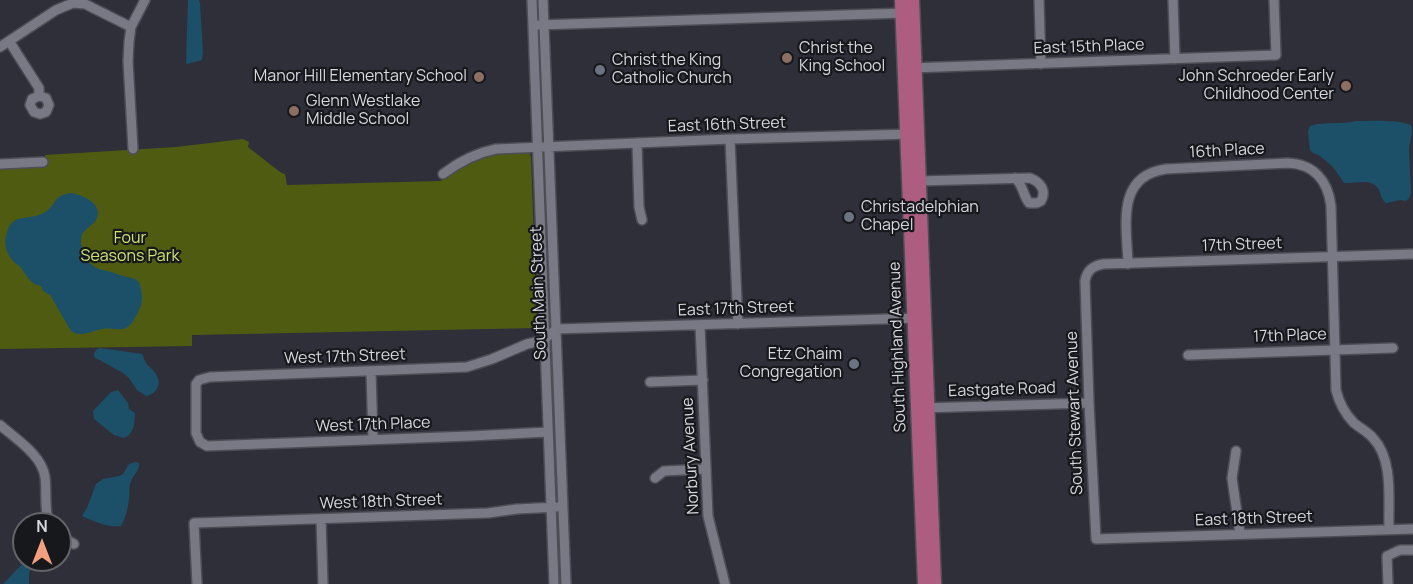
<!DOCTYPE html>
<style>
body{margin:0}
#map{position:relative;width:1413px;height:584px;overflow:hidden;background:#2e2f39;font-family:Manrope,sans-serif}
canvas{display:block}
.north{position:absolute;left:12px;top:512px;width:60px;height:60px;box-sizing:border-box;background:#17181c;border:2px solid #636469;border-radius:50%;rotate:0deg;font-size:16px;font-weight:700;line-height:24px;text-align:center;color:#d6d7dd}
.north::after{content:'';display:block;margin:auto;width:21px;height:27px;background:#f2a07f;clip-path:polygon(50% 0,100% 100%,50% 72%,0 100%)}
</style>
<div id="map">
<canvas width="1413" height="584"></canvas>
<div class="north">N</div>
</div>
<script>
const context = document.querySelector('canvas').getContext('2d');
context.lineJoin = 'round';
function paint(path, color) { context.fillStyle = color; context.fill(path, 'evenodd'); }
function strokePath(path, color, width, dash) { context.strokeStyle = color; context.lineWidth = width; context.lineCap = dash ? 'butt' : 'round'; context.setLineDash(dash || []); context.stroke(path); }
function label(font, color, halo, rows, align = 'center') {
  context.font = font + ' Manrope,sans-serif'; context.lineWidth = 4.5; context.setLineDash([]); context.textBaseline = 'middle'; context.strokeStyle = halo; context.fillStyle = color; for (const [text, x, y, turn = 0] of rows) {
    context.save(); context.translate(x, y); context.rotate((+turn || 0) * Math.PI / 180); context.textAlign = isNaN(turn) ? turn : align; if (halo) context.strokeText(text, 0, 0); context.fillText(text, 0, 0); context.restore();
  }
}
const green = new Path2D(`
 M243,139l6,3 -1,5 32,25 5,2 2,11 154,-4 16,-13 27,-14 45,-2 2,5 6,171 -345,7v11l-192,3v-182l46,-2 -1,-10 131,-8z`);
const water = new Path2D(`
 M188,0h11l1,3 3,50 -1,7 -15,4 -1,-2z
 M1356,121c17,0 39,-2 55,4l1,7 -3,17 2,42 -1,6 -4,4 -6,-1 -14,3c-5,-4 -5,-8 -7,-13 -7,-13 -24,-6 -35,-7l-11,-16 -13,-11 -7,-3 -3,-3 -2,-19 2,-5c14,-5 31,-1 46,-5z
 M70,193c11,1 33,10 27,25 -3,7 -12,10 -15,17 -4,10 4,27 13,32 4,3 9,3 13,4 9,3 18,6 27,8l4,3c5,16 4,22 -4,36 -2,4 -5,8 -9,10 -7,3 -16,-1 -24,1 -11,2 -21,9 -31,2l-21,-36 -7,-4 -2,-5c-11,-2 -14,-10 -20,-18 -3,-4 -3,-2 -7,-6 -8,-8 -11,-19 -7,-30 2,-6 4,-10 11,-13 9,-2 19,-2 27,-7 12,-7 7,-16 25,-19z
 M100,348l42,6c2,3 2,6 4,9 3,4 8,7 10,11 6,10 1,20 -10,22l-9,-6 -8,-12 -6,-5 -29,-16c0,-5 1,-7 6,-9z
 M118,390l10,13 1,6 6,4c-1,11 0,20 -11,25l-10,-3 -20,-16 -1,-8 18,-19z
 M135,462l4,1c1,9 -7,12 -9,21 -1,5 0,10 -1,14 -1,10 -3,19 -8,28 -13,2 -28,-5 -39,-10l5,-8 9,-24 7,-5 16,-3 4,-2 6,-10z
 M26,560h8l-5,13v11h-26z`);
const minor = new Path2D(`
 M532,0l22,584
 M543,0l23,584
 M1039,0l2,64
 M1173,0l2,59
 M538,25l367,-12
 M9,41l30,47v8l-7,3 -2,6 4,7 6,2 6,-2 3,-7 -3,-7 -7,-2
 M0,47l56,-37 17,-7 12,1 46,23
 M911,68l365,-13 -2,-55
 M730,139l8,185
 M637,143l2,64 3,13
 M133,149l-5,-88 1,-19 2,-15 14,-27
 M0,164l43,-2
 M443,174c17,-13 33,-21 53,-25l234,-10 182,-5
 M916,182l3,-1 111,-3c10,4 17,12 11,23l-4,2h-8c-7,-9 -5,-17 -14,-25
 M1413,254l-310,10c-10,2 -16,6 -18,17l4,122 7,136 317,-10
 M1128,264c-1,-37 -13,-88 38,-95l122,-6c26,1 40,18 43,43l5,184c3,12 9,24 18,33 6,5 14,9 19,15 21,22 15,63 16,91
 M700,325l8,191 17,68
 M1188,355l205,-7
 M371,371l2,68
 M650,382l53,-2
 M922,408l167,-5
 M0,425c16,14 42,30 45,52 2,16 -1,32 4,47
 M548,432l-78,4 -263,10 -7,-4 -4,-9v-49l3,-4 11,-3 257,-10 25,-8 35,-15 17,-4 12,-11 362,-11
 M1236,451l-4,27 8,56
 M655,478l9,-7 42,-2
 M321,519l2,65
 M60,536l14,8
 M197,584l-3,-61 294,-10 29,-4 40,-2
 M1388,584l-1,-28 13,-6h13`);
const major = new Path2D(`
 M901,0l23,584
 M913,0l22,584`);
const markers = [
 [787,58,6,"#8d6e63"],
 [600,70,6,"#6b7280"],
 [479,77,6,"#8d6e63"],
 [1346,86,6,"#8d6e63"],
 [294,111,6,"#8d6e63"],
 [849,217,6,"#6b7280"],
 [854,364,6,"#6b7280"]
];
const streetNames = [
 ["East 15th Place",1089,47,-2],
 ["East 16th Street",727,125,-2],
 ["16th Place",1227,151,-3],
 ["17th Street",1242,245,-2],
 ["South Main Street",539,293,-92],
 ["East 17th Street",736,309,-2],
 ["17th Place",1290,336,-2],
 ["South Highland Avenue",898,347,-92],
 ["West 17th Street",345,357,-2],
 ["Eastgate Road",1002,390,-2],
 ["South Stewart Avenue",1075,413,-92],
 ["West 17th Place",373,425,-2],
 ["Norbury Avenue",691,456,-93],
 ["West 18th Street",381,502,-2],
 ["East 18th Street",1254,519,-2]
];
const poiNames = [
 ["Christ the",799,49],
 ["King School",799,67],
 ["Christ the King",612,61],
 ["Catholic Church",612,79],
 ["Manor Hill Elementary School",467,77,"right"],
 ["John Schroeder Early",1334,77,"right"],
 ["Childhood Center",1334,95,"right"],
 ["Glenn Westlake",306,102],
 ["Middle School",306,120],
 ["Christadelphian",861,208],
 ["Chapel",861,226],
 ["Etz Chaim",842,355,"right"],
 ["Congregation",842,373,"right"]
];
const parkNames = [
 ["Four",130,239],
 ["Seasons Park",130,257]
];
paint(green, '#505b12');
paint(water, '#1c5069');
strokePath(minor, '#4c4d55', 12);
strokePath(major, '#4c4d55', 15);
strokePath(minor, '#787984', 9);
strokePath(major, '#ad5e80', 12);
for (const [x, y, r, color] of markers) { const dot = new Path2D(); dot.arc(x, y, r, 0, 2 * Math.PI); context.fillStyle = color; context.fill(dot); strokePath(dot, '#17181c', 2); }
label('16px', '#d6d7dd', '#17181c', streetNames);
label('16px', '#d6d7dd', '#17181c', poiNames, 'left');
label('16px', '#cfe36f', '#17181c', parkNames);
</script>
